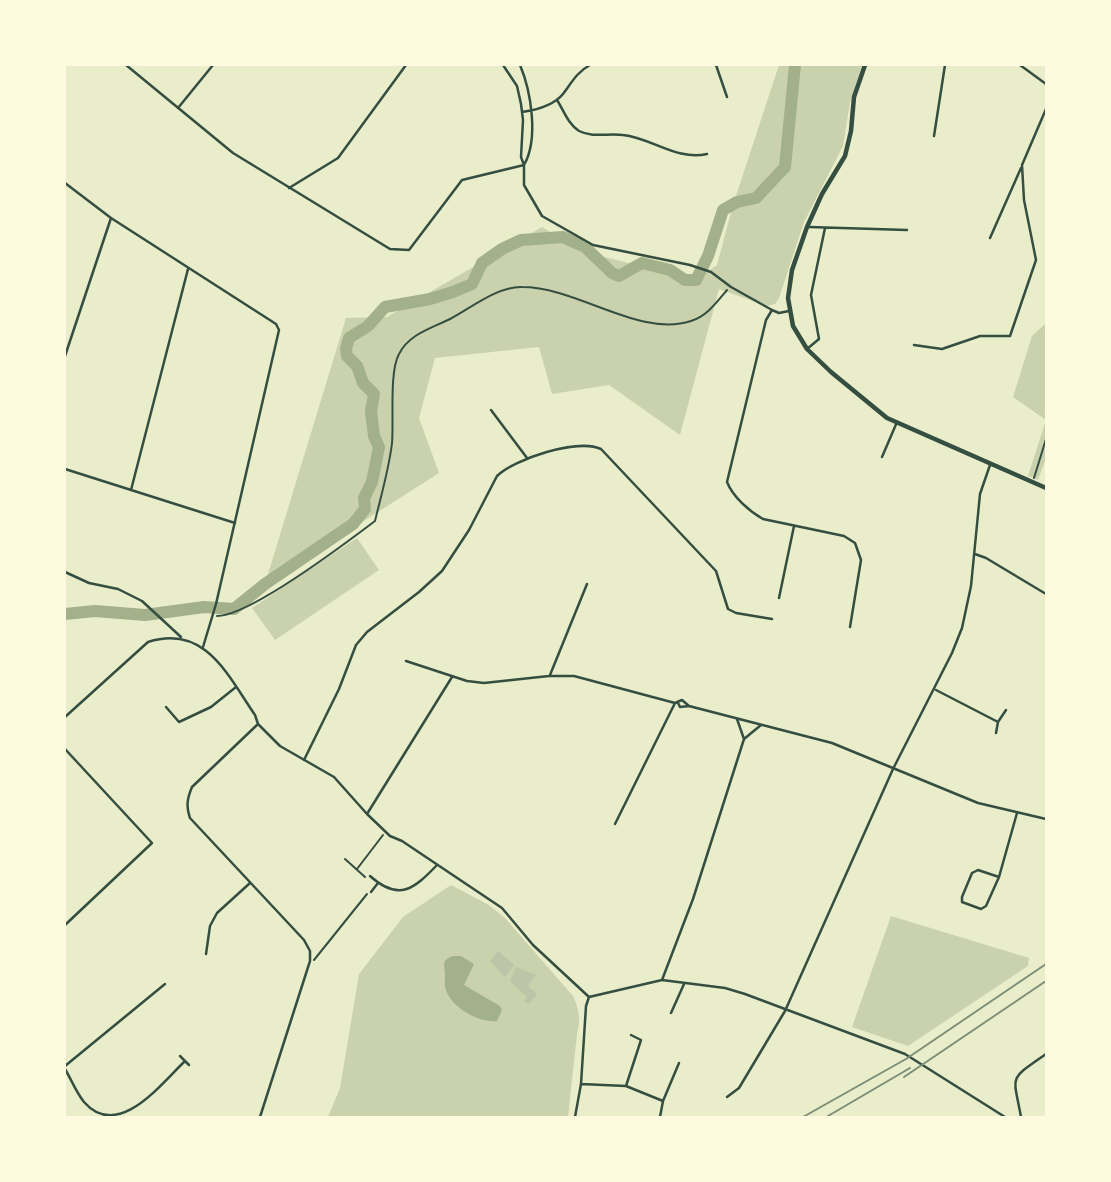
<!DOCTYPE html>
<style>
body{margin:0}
#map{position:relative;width:1111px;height:1182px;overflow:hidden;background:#e9edc9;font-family:Poppins,sans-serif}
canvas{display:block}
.frame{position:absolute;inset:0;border:66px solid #fefae0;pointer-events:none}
</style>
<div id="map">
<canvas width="1111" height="1182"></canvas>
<div class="frame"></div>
</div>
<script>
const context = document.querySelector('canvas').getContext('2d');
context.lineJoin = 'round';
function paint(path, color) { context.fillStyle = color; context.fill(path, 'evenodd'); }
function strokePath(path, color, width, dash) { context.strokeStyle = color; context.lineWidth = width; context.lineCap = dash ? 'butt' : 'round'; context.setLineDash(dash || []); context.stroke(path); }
const green = new Path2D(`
 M779,65h83l-12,37 -7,44 -39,76 -25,76 -4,6 -8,2 -48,-17 -39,146 -71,-50 -57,9 -13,-47 -104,11 -16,60 20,55 -174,111 81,-266 41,-1 155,-90 39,24 115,29 21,-15 16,-60z
 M1046,323v135l-8,22 -10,-4 18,-56 -33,-23 19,-61z
 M357,538l22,32 -104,70 -23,-32z
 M451,885l38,20 16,13 68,78c6,13 8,25 4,38l-9,83h-240l12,-29 19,-114 44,-57z
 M891,916l138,42 -1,8 -120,80 -56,-19z`);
const water = new Path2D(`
 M453,956h8l13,8 -10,21 36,21 2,4 -5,11c-18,2 -45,-13 -51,-31 -2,-6 -1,-11 -1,-17 -1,-10 -3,-13 8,-17z`);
const river = new Path2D(`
 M65,614l30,-3 50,4 59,-8 30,2 31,-25 88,-60 12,-15 -1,-11 8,-16 7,-35 -5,-11 -3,-25 3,-17 -11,-11 -6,-17 -10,-10 -1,-7 3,-11 19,-12 17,-19 45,-8 23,-7 19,-8 10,-21 20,-14 19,-9 42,-3 22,10 27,26 7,3 23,-13 28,7 15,10h11l12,-24 15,-46 14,-8 19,-4 29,-31 10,-102`);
const building = new Path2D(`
 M498,951l16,14 -9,12 -15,-16z
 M516,967l20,8 -8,11 9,8 -8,10 -5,-3 3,-4 -17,-16z`);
const path = new Path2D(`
 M1034,478l12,-39
 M217,616c32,0 129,-73 158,-95 6,-25 14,-52 17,-78 2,-22 -3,-71 7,-89 10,-20 33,-26 51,-35 21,-11 48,-33 72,-32 56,0 117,51 169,34 16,-5 26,-19 36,-31
 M345,859l20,18
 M357,869l26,-34
 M314,960l53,-66`);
const minor = new Path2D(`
 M126,65l107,88 157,96 19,1 53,-70 62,-15
 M503,65l14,21 4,18 2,16 -2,37 3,8v20l18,31 51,29 97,20 21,7 20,15 41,23 7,3 10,-2
 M520,65c11,26 19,74 4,100
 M716,65l11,32
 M1020,65l26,19
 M557,100c7,11 11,24 22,31 14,7 29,2 44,4 29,3 54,26 84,19
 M178,108l35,-43
 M522,112c14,-2 32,-7 41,-18 9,-12 14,-22 27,-29
 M934,136l11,-71
 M65,183l46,35 165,106 3,6 -63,274 -13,43
 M289,188l49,-30 68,-93
 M809,227l98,3
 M990,238l31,-70
 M772,310l-6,10 -39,162c6,15 22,29 36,37l81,17 11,7 6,17 -11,67
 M914,345l28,4 38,-13h30l26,-76 -12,-60 -2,-35 24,-56
 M807,349l12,-10 -8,-44 14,-67
 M65,356l46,-138
 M491,410l36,48
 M882,457l15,-35
 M65,469l170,54
 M131,490l57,-221
 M975,554l11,4 60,36
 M65,572l24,11 29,6 24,12 39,36
 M779,598l15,-72
 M406,661l61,20 17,2 65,-7h25l101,27 7,-3 7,6 143,37 146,60 68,16
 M550,675l37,-91
 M936,690l62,32
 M678,703l2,4 9,-1
 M166,707l13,15 32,-15 25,-20
 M65,717l83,-75c57,-18 79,32 107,73l3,9 22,22 54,31 33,37 23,22 12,5 100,67 31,37 56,52
 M737,719l7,20
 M258,724l-66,63c-5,12 -6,19 -2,31l114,122 6,11v10l-50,156
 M996,733l2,-11 8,-12
 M65,749l87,94 -87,82
 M304,760l35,-71 17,-44 11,-13 52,-40 23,-21 27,-41 28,-54c17,-17 81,-38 104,-27l115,122 12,38 8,4 36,6
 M367,814l85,-137
 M615,824l60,-121
 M370,876c29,26 44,13 67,-11
 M999,877l-21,-7 -6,3 -10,24v5l19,7 5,-3 13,-29 18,-64
 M371,892l7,-9
 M206,954l4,-28 7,-13 33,-30
 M662,980l31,-81 51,-160 17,-14
 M589,997l73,-17 63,8 20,6 160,60 100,63
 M671,1013l13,-29
 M180,1056l9,9
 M65,1066l100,-82
 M65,1069c6,10 11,23 19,33 34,39 77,-18 101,-41
 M581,1084l45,2 37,15
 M626,1086l15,-46 -10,-5
 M727,1097l12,-9 46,-77 108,-242 59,-116 10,-25 9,-42 9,-92 10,-29
 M575,1117l6,-33 5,-78 3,-9
 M660,1117l3,-16 16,-38
 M1021,1117c-8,-44 -13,-36 25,-63`);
const secondary = new Path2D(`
 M865,65l-11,32 -3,34 -6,25 -23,38 -15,33 -15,43 -4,28 5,28 14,23 24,23 56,46 159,70`);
const rail = new Path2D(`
 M904,1077l142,-96
 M828,1116l82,-48
 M803,1117l103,-58 140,-95`);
paint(green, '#cad2ad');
paint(water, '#a3b18a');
strokePath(river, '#a3b18a', 12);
paint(building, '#bcc5a7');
strokePath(path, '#344e41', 2);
strokePath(minor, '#344e41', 2.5);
strokePath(secondary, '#344e41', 4.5);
strokePath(rail, '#7c8e77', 2);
</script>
